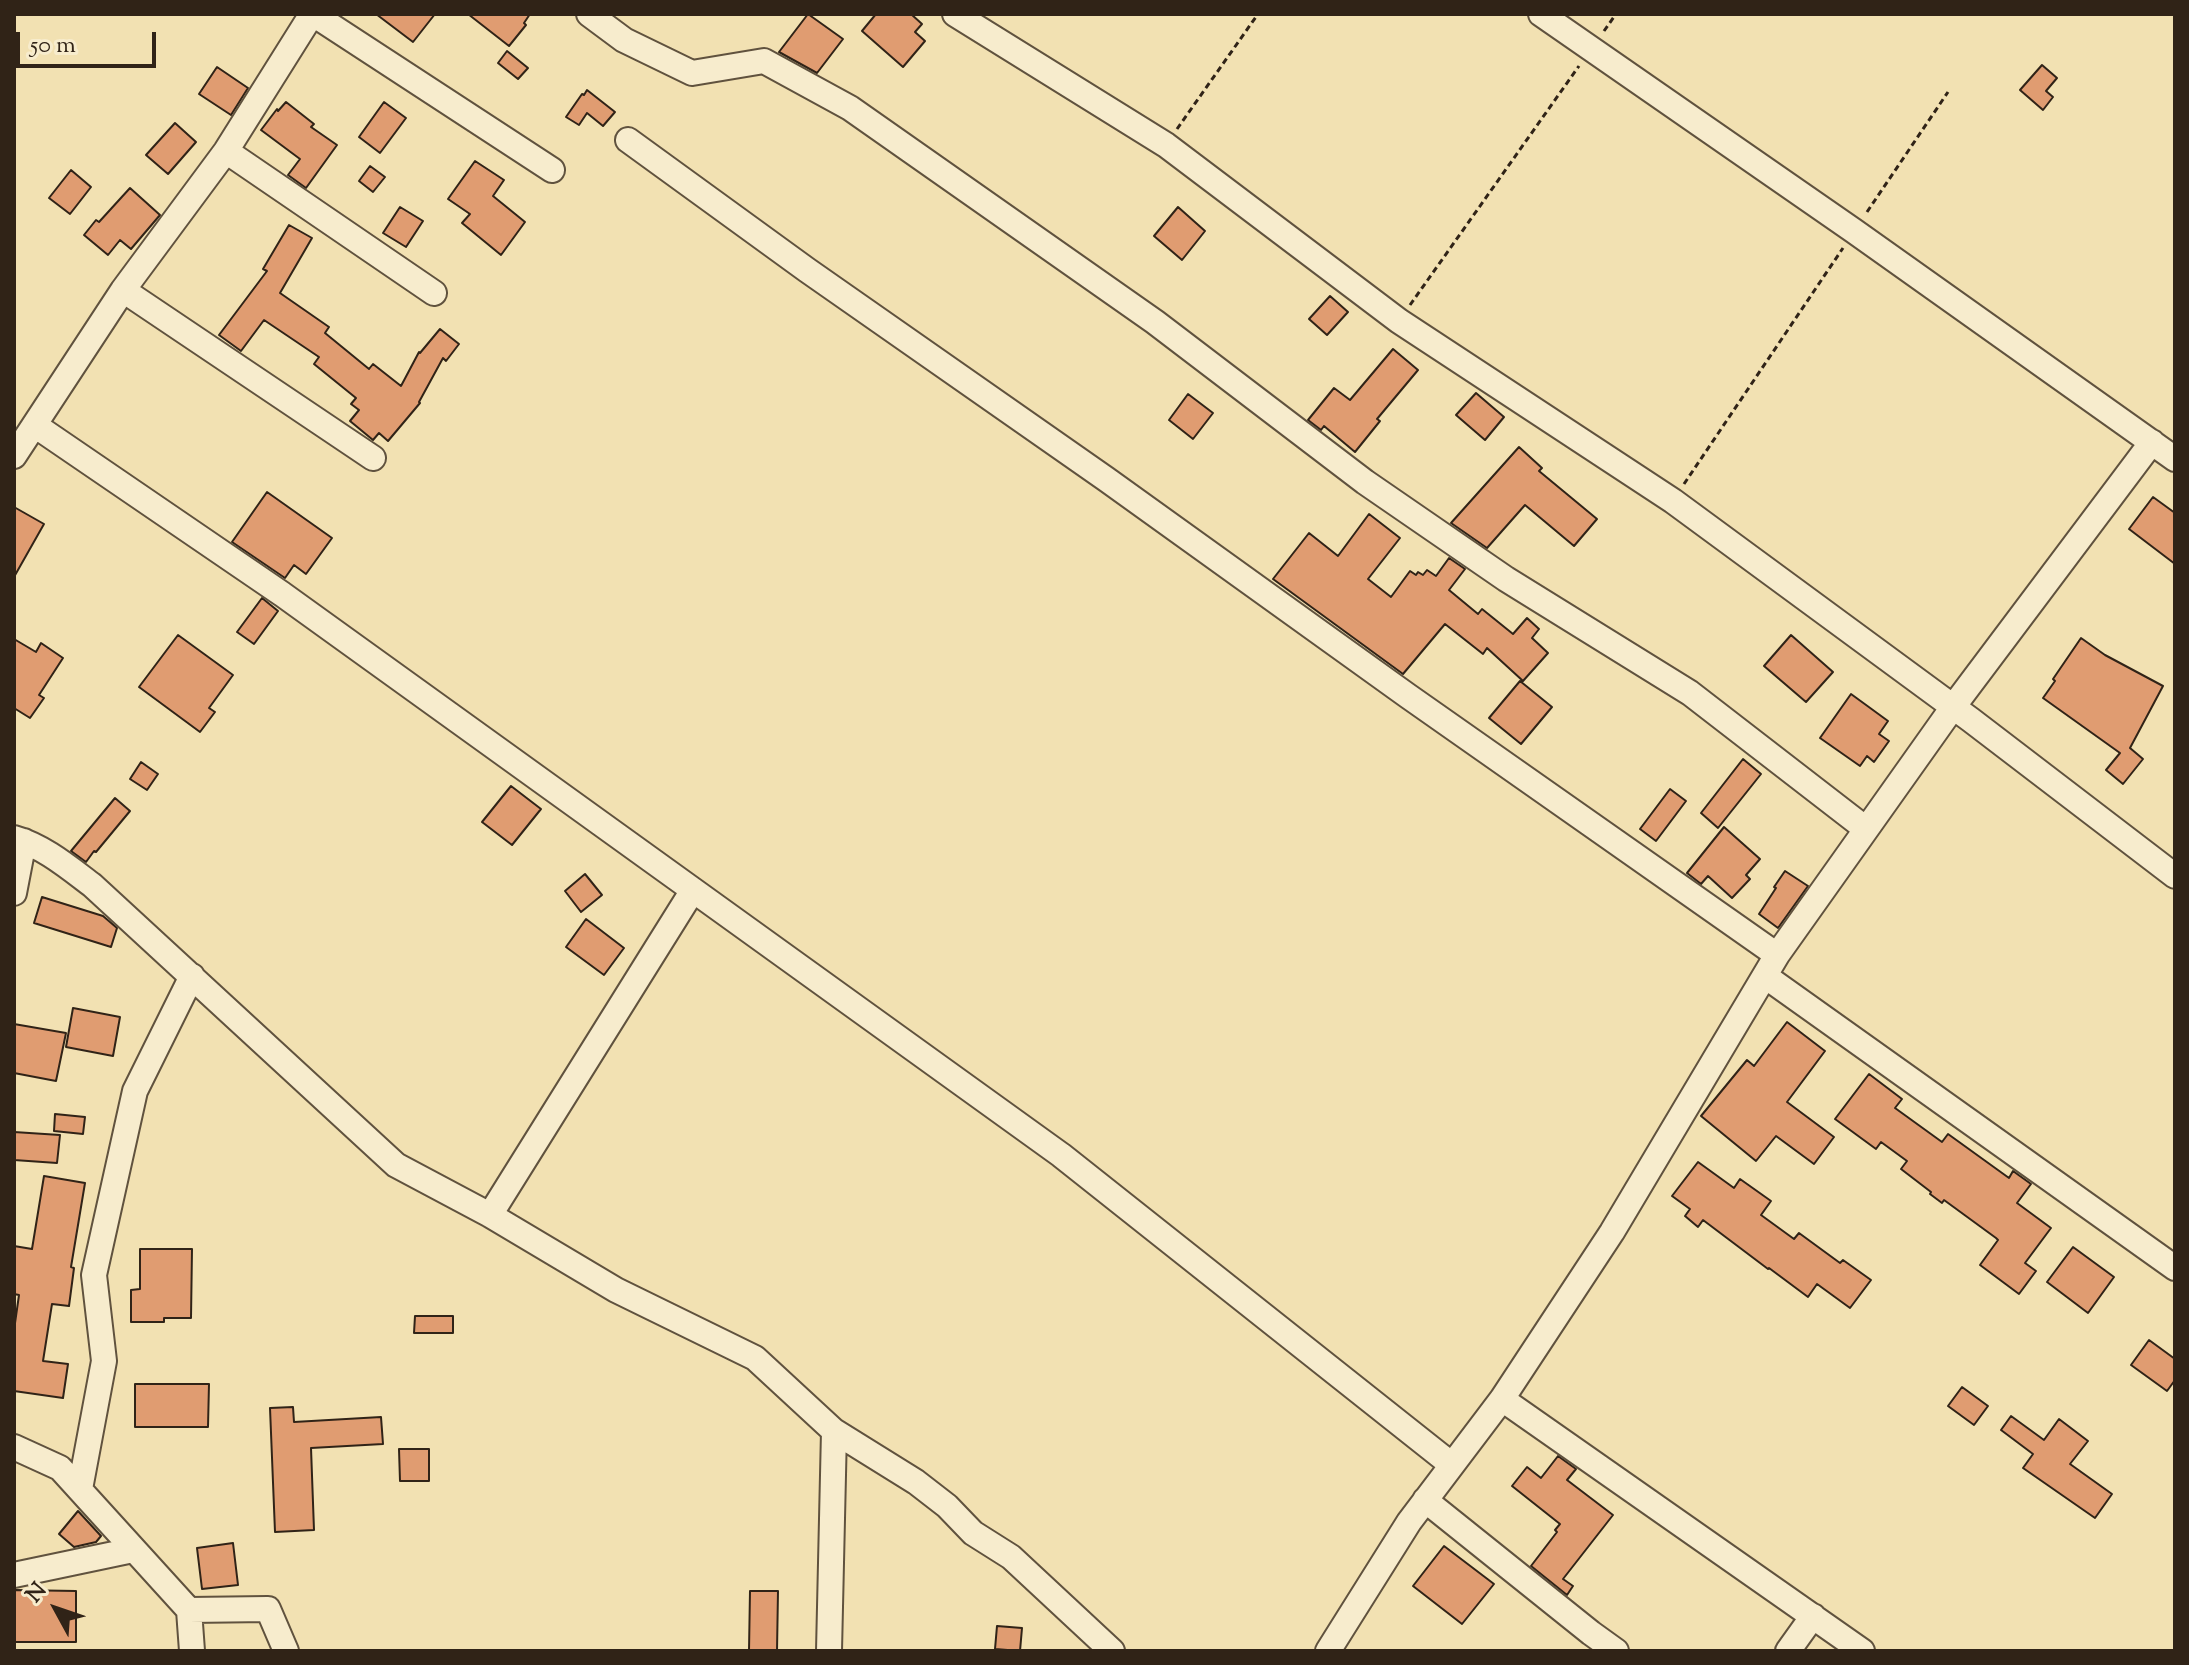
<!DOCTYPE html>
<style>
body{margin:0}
#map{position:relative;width:2189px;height:1665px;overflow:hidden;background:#f2e1b2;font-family:"Sorts Mill Goudy",serif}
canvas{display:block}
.frame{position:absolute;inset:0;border:16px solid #302317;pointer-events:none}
.north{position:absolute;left:16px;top:1569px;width:80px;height:80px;-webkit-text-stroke:6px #f7eccd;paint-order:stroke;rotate:310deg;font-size:22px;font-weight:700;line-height:32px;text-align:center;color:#302317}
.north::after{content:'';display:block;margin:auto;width:28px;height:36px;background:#302317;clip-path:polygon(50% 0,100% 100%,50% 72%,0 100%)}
.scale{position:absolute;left:16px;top:32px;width:140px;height:36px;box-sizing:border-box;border:4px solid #302317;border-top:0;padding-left:10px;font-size:24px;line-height:28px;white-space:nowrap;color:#302317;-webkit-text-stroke:6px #f7eccd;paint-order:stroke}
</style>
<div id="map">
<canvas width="2189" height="1665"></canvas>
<div class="frame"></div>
<div class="north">N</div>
<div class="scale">50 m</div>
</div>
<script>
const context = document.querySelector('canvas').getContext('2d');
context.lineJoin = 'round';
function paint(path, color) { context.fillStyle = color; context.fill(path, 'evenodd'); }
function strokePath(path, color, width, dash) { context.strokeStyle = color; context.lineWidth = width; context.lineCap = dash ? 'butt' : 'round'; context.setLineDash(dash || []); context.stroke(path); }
const building = new Path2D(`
 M376,14h59l-22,28z
 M468,14h62l-6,9 2,2 -17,21z
 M808,14l35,25 -26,34 -38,-21z
 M876,14h35l11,10 -7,8 10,9 -22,26 -41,-36z
 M507,51l21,17 -10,11 -20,-16z
 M2042,65l15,13 -11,13 7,6 -10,13 -23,-20z
 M217,67l31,21 -17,27 -32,-21z
 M587,90l28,22 -12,14 -16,-13 -8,12 -13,-8 16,-23 2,1z
 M286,102l28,22 -3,3 26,18 -31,43 -18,-13 12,-16 -39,-29 16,-21 1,2z
 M384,102l22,16 -26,35 -21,-16z
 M175,123l21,19 -28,32 -22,-19z
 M475,161l29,19 -11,16 32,26 -24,33 -39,-32 8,-9 -22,-15z
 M370,166l15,11 -12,15 -14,-11z
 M71,170l20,17 -21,27 -21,-16z
 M130,188l30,27 -29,34 -11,-9 -12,15 -24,-20 12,-15 3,2z
 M400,207l23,14 -17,26 -23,-14z
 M1178,207l27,24 -23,29 -28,-24z
 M289,225l23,13 -32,55 49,34 -4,6 44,36 4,-5 28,22 18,-34 1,1 20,-24 19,15 -13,17 -3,-3 -24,44 1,1 -32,38 -9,-8 -6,7 -23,-19 9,-11 -8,-6 5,-6 -42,-34 5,-7 -55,-37 -23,31 -22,-16 48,-64 -4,-2z
 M1330,296l18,16 -21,23 -18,-16z
 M1393,349l25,21 -41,49 3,2 -25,31 -31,-26 -3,4 -13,-10 26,-32 16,12z
 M1476,393l28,24 -19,23 -29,-25z
 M1188,394l25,19 -20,26 -24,-19z
 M1519,447l23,21 -3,3 58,48 -23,27 -49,-41 -38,43 -36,-25z
 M267,492l65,46 -26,36 -12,-9 -9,13 -53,-36z
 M2153,497l22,16v51l-46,-35z
 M14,507l30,17 -30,53z
 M1369,514l31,24 -32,41 23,18 19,-26 6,4 2,-3 5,3 4,-5 9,6 13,-18 16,11 -16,21 29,24 4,-5 31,25 14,-16 12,11 -7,9 16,15 -25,28 -36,-33 -4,6 -38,-30 -42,50 -130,-95 36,-46 29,23z
 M262,598l16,13 -24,33 -17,-12z
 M178,635l55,40 -24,33 6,4 -15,20 -61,-45z
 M1791,635l42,37 -27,30 -42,-36z
 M2081,638l24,17 58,31 -33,62 13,11 -20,25 -17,-14 14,-17 -77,-55 12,-17 -2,-2z
 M14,639l22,13 5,-9 22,15 -24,37 5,3 -14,20 -16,-10z
 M1520,681l32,26 -31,37 -32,-26z
 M1851,694l37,27 -9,13 10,7 -15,21 -7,-6 -7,10 -40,-28z
 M1743,759l18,15 -43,54 -17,-15z
 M141,762l17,12 -11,16 -17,-11z
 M511,786l30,23 -29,36 -30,-23z
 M1670,789l16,12 -30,40 -16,-12z
 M115,798l15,13 -34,41 -2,-1 -8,11 -15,-11z
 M1724,827l36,32 -14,16 4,4 -18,19 -24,-22 -7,8 -14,-11z
 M1785,871l23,15 -30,42 -19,-14 17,-26 -2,-1z
 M585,874l17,21 -21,17 -16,-21z
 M42,897l61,19 14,12 -6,19 -77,-24z
 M586,919l38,29 -20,27 -38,-28z
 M73,1008l47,9 -7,39 -47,-9z
 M1787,1022l38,29 -38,51 47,35 -20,27 -38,-28 -20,25 -55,-45 46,-56 7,6z
 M14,1024l52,9 -10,48 -42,-8z
 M1869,1074l33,25 -7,9 47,34 6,-8 61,44 4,-7 18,13 -14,19 34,25 -26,35 11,8 -17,23 -39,-29 18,-25 -2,-2 -52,-38 -2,3 -12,-9 1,-2 -30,-23 6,-8 -26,-19 -5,7 -41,-30z
 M55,1114l30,3 -2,17 -29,-3z
 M14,1132l46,3 -3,28 -43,-3z
 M1698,1162l36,26 6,-9 31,22 -10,14 33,24 5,-6 41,30 3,-3 28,20 -21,28 -33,-24 -9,13 -39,-29 -1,1 -65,-49 -5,7 -13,-11 5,-7 -18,-13z
 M44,1176l41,7 -14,84 3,1 -5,38 -17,-2 -9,57 25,3 -5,34 -49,-7v-61l5,-35 -5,-1v-48l18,3z
 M2073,1247l41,30 -26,36 -41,-31z
 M140,1249h52l-1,69h-27v4h-33v-32l9,-1z
 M415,1316h38v17h-39z
 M2149,1340l26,19v21l-8,11 -36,-26z
 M135,1384h74l-1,43h-73z
 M1962,1387l26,19 -14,19 -26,-19z
 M293,1407l1,15 87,-5 2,27 -72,4 3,82 -39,2 -5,-124z
 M2011,1416l33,24 15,-21 29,22 -18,23 42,30 -17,24 -72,-50 10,-14 -32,-24z
 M399,1449h30v32h-29z
 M1558,1456l18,13 -9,11 46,35 -50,64 10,7 -6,9 -36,-29 26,-34 -2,-2 5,-6 -48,-38 15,-19 14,11z
 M78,1511l23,25 -5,6 -22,5 -15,-13z
 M233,1543l5,42 -36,4 -5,-41z
 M1444,1546l50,38 -32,40 -49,-38z
 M15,1590l61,1v51h-61z
 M750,1591h28l-1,60h-28z
 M997,1626l25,2 -2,23 -25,-2z`);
const path = new Path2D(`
 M1604,31l12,-17
 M1177,129l81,-115
 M1867,212l81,-120
 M1410,305l169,-239
 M1684,484l159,-236`);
const minor = new Path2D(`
 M313,14l239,156
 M589,14l35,26 68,33 72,-12 86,47 305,214 210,160 141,97 184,114 176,136
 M955,14l211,131 233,176 274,180 298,219 204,156
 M1541,14l313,217 321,228
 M628,140l179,130 299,209 302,217 369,259
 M226,151l208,142
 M123,290l250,168
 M36,426l246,168 779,561 391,310
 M14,456l109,-166 103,-139 86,-137
 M14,838c29,8 54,29 78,47l304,280 94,50 126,75 139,68 79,73 82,51 31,24 26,27 38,24 101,94
 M14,893l10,-52
 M1765,976l410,292
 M490,1215l203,-325
 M1502,1399l360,252
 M14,1447l46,21 129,142 79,-1 18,42
 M80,1489l24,-128 -10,-86 41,-184 57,-115
 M1425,1500l166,133 25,18
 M14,1575l119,-25
 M189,1610l3,41
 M829,1651l5,-220
 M1328,1651l81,-129 93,-123 110,-167 165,-277 176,-248 199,-265
 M1788,1651l25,-35`);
paint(building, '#e09c71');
strokePath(building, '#302317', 2);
strokePath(minor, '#60523e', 28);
strokePath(path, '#302317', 3, [6, 4]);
strokePath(minor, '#f7eccd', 24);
</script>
